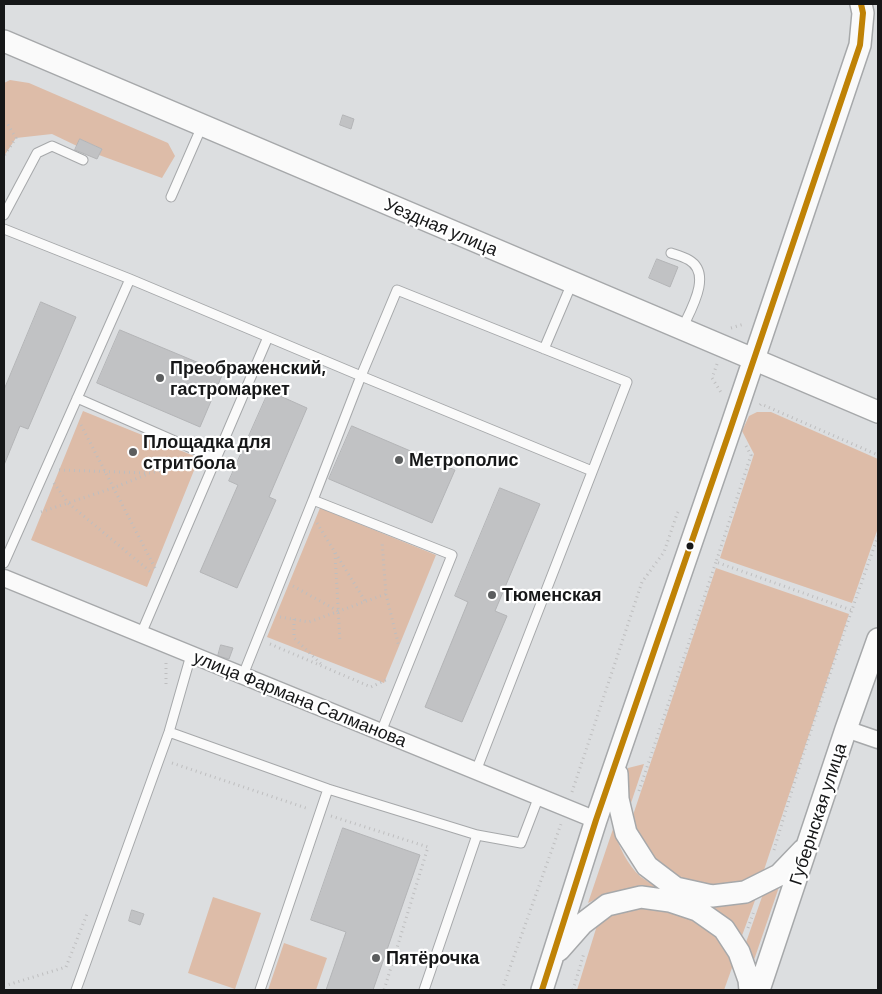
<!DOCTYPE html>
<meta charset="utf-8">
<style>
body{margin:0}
#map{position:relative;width:882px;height:994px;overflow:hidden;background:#dcdee0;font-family:Barlow,sans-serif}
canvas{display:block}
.frame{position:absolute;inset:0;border:5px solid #161718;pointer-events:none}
</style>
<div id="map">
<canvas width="882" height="994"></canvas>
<div class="frame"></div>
</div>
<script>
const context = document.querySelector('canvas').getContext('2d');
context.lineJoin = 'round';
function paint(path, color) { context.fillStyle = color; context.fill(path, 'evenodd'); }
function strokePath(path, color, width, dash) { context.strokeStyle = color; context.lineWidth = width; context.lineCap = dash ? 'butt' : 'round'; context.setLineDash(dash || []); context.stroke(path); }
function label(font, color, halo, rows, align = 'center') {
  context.font = font + ' Barlow,sans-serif'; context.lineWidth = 4.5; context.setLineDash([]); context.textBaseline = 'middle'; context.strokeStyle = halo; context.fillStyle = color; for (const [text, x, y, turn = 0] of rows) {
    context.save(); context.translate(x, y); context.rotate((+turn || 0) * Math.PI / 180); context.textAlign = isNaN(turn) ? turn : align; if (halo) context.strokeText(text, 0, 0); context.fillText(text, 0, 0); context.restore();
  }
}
const green = new Path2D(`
 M10,80l19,3 139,60 7,13 -13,22 -63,-23 3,-6 -22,-10 -3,7 -25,-12 -36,4 -12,18v-73z
 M83,411l116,47 -52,129 -116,-47z
 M757,412h14l107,47v69l-26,75 -132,-45 34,-104 -12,-23 7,-15z
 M320,508l116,47 -52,128 -117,-46z
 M716,568l133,46 -85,256 -14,10 -21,5h-26l-26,-5 -24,-18 -22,-41z
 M644,764l-16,48v-44z
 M613,829c6,17 14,36 28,48 6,4 12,8 17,11h-23l-24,4 -23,11z
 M780,884l-27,79 -9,-15 19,-54z
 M757,895l-17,46 -39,-37z
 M213,897l48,16 -26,76 -47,-16z
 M658,906l35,12 21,14 14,15 5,18 -9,25h-147l22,-71 16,-9z
 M284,943l43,15 -11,32h-48z`);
const building = new Path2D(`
 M343,115l11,4 -3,10 -11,-4z
 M80,139l22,10 -5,10 -22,-9z
 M657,259l21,8 -8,20 -21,-9z
 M41,302l35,15 -48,112 -8,-3 -16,39v-75z
 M120,330l103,43 -23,54 -103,-44z
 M269,391l38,17 -38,89 7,3 -39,88 -37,-16 38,-87 -9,-4z
 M352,426l103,44 -23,53 -103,-44z
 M500,488l40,16 -45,107 12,5 -45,106 -37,-15 43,-105 -13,-6z
 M221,645l12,3 -4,11 -11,-3z
 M343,828l77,27 -47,135h-47l20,-58 -35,-12z
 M132,910l12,4 -4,11 -11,-4z`);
const path = new Path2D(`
 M4,122l3,1 9,15 -12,18
 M731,328l13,-4
 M717,364l-5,14 10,16
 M760,405l1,-1 117,51
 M81,425l74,143
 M746,446l5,9 -35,107 135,48
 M59,470l91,3 41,-9
 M54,483l14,20 84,70
 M41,512l72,-24 35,-14
 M317,523l48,78
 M335,553l5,89
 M293,586l45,25
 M386,594l13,53
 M280,617l29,5 77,-28 -4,-52
 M294,619v19l27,26
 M270,644l101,43 17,-8
 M166,663v24
 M172,763l137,46
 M639,791l77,-229
 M572,792l70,-210 22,-30 13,-38 2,-4
 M331,816l97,31 -44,143
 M774,850c31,-106 67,-210 104,-314
 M748,928l6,-17
 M4,986l62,-19 21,-53
 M502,990l59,-166
 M573,990l11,-37`);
const service = new Path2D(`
 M171,197l31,-71
 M4,215l33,-62 15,-7 31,14
 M4,229l126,50 231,97 -48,124
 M671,253c6,2 13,4 18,7 24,14 1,51 -7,69
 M544,349l28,-66
 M77,398l139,61
 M4,563l126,-284
 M141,634l127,-297
 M243,675l70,-175 139,55 -71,177
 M169,732l159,57 149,46 44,8 18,-47
 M476,771l151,-389 -230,-92 -36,86 231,95
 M76,990l93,-258 22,-77
 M260,990l68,-201
 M424,990l53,-155`);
const minor = new Path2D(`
 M4,578l592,242
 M846,729l32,11`);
const tertiary = new Path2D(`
 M4,41l874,371
 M617,774l1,25 8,34 21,33 29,22 36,8 33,-4 34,-17 24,-25
 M559,950l23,-26 25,-19 34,-8 29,4 27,9 27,19 15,23 10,28 1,10
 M542,990l54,-170 134,-390 130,-385 3,-32 -2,-9
 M759,990l87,-261 32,-90`);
const bus1 = new Path2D(`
 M542,990l54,-170 134,-390 130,-385 3,-32 -2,-9`);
const markers = [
 [160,378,5,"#5b5d5e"],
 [133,452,5,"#5b5d5e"],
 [399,460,5,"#5b5d5e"],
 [690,546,4.5,"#161718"],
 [492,595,5,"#5b5d5e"],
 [376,958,5,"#5b5d5e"]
];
const streetNames = [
 ["Уездная улица",441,227,23],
 ["улица Фармана Салманова",300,699,22],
 ["Губернская улица",818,814,-72]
];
const poiNames = [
 ["Преображенский,",170,368],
 ["гастромаркет",170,389],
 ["Площадка для",143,442],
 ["стритбола",143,463],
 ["Метрополис",409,460],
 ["Тюменская",502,595],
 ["Пятёрочка",386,958]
];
paint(green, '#ddbca8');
paint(building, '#c1c2c4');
strokePath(building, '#b3b4b6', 1);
strokePath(service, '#a6a8aa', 11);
strokePath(minor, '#a6a8aa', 19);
strokePath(tertiary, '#a6a8aa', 24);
strokePath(path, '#bebebf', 3, [1, 4]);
strokePath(service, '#fafafa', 9);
strokePath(minor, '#fafafa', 16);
strokePath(tertiary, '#fafafa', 21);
strokePath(bus1, '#bf8206', 6);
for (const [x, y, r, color] of markers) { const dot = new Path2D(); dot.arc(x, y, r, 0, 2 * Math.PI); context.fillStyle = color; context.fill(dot); strokePath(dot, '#fff', 2); }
label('18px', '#161718', '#fff', streetNames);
label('bold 18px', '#161718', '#fff', poiNames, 'left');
</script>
